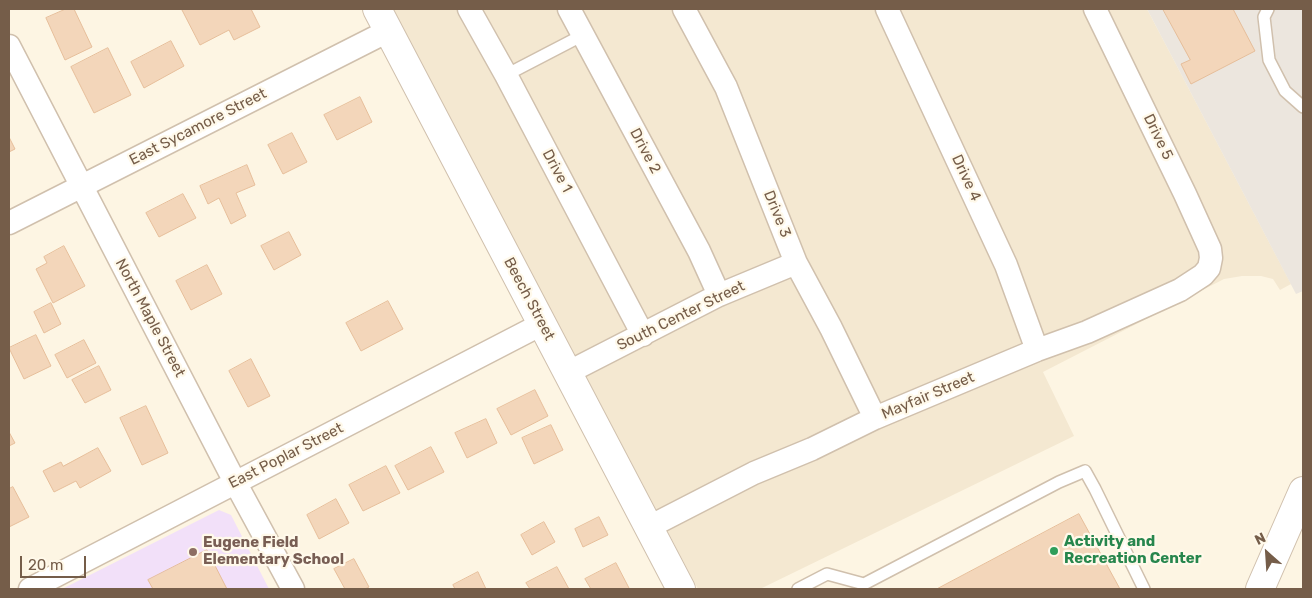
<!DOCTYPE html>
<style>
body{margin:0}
#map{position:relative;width:1312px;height:598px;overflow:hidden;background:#fdf5e3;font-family:Rubik,sans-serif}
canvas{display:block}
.frame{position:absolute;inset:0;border:10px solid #755d49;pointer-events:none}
.north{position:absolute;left:1242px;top:528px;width:50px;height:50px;-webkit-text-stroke:4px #fff9ea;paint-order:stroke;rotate:334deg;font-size:14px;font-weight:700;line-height:20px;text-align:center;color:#755d49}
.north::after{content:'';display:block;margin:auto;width:18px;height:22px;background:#755d49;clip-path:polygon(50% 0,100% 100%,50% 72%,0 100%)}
.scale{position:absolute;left:20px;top:556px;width:66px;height:22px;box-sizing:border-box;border:2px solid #755d49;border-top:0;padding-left:6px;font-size:15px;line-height:18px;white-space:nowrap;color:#755d49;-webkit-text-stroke:4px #fff9ea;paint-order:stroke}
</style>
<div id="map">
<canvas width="1312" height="598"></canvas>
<div class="frame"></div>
<div class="north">N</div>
<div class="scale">20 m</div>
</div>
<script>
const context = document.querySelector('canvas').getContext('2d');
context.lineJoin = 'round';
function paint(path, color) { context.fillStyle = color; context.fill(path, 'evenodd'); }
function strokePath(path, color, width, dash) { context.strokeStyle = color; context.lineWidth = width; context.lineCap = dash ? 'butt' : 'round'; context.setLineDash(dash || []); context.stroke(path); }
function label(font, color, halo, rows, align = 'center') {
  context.font = font + ' Rubik,sans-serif'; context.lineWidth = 4.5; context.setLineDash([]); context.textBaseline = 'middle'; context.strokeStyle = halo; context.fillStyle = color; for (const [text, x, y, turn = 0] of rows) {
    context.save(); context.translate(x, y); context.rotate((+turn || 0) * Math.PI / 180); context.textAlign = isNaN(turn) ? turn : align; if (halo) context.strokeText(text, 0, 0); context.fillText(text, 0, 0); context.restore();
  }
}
const residential = new Path2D(`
 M392,9h755l144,275 -11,6 -7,-11 -12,-3h-19l-18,3 -181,93 31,64 -314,153h-62z`);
const industrial = new Path2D(`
 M1147,9h156v282l-7,3z`);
const education = new Path2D(`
 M219,510l12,5 38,74h-207z`);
const building = new Path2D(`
 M66,9h8l18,38 -27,13 -19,-42z
 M184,9h67l9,18 -26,13 -5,-10 -29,15 -18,-35z
 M1163,9h70l22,42 -64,33 -10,-20 9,-4z
 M171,41l13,25 -40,22 -13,-26z
 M108,48l23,47 -37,18 -23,-46z
 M360,97l12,25 -35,18 -13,-25z
 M292,133l15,29 -24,12 -15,-29z
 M9,137l6,12 -6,3z
 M247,165l8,20 -19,8 10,23 -15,8 -12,-26 -11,6 -8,-18z
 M183,194l13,24 -37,19 -13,-24z
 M289,232l12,23 -27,15 -13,-24z
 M64,246l21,40 -32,17 -17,-34 11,-6 -3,-6z
 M207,265l15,29 -31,16 -15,-29z
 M388,301l15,28 -42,22 -15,-28z
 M51,303l10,21 -17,9 -10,-21z
 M36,335l15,31 -27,13 -15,-31z
 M84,340l12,23 -29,15 -12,-23z
 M251,359l19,37 -22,11 -19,-36z
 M99,366l12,24 -26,13 -13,-23z
 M535,390l13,26 -37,19 -14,-26z
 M146,406l22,47 -26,12 -22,-47z
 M486,419l11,24 -30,15 -12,-25z
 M551,425l12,25 -29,14 -12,-26z
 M9,432l6,11 -6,3z
 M431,447l13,25 -36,18 -13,-24z
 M98,448l13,23 -31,17 -4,-7 -22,11 -11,-21 18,-9 2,4z
 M386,466l14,27 -37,18 -14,-26z
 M13,487l16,30 -20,10v-38z
 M336,499l13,24 -30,16 -12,-24z
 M1079,514l41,75h-183z
 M599,517l9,18 -25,12 -8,-18z
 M544,522l11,20 -23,13 -11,-20z
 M207,550l20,39h-74l-5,-9z
 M354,559l15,28 -4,2h-20l-11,-20z
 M616,563l13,25 -2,1h-36l-6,-10z
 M557,567l12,22h-39l-4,-6z
 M478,572l8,17h-31l-2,-4z`);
const service = new Path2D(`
 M1268,9l-4,8 5,43 16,31 18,16
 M506,75l77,-40
 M798,589l29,-15 37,10 195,-102 26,-11 10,18 49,100`);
const minor = new Path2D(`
 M469,9l37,66 137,260
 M569,9l130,242 20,44
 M684,9l42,78 70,176 35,65 44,90
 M887,9l119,256 31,85
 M9,46l226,436 58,107
 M9,223l379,-192
 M567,373l152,-78 77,-32
 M649,527l105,-54 58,-24 63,-31 162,-68 50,-18 93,-42 23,-15 6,-7 2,-10 -1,-9 -25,-55 -90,-185
 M30,589l512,-265`);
const tertiary = new Path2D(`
 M377,9l304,580
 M1260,589l43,-98`);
const markers = [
 [1054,551,5,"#2e9e5b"],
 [193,552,5,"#8d6e63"]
];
const streetNames = [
 ["East Sycamore Street",198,127,-27],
 ["Drive 5",1158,137,64],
 ["Drive 2",645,151,62],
 ["Drive 1",557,171,62],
 ["Drive 4",966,178,65],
 ["Drive 3",777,214,68],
 ["Beech Street",529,299,62],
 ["South Center Street",681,316,-26],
 ["North Maple Street",150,318,62],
 ["Mayfair Street",928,396,-23],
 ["East Poplar Street",286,456,-27]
];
const leisureNames = [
 ["Activity and",1064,542],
 ["Recreation Center",1064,559]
];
const educationNames = [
 ["Eugene Field",203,543],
 ["Elementary School",203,560]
];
paint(residential, '#f4e8d1');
paint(industrial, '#ece6de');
paint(education, '#f2e0f9');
paint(building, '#f3d6ba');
strokePath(building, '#e6be9a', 1);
strokePath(service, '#d0c0ad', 14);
strokePath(minor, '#d0c0ad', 25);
strokePath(tertiary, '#d0c0ad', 30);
strokePath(service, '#fff', 11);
strokePath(minor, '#fff', 22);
strokePath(tertiary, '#fff', 28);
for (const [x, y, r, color] of markers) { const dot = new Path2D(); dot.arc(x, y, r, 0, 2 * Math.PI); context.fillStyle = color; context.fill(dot); strokePath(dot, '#fff9ea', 2); }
label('15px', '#755d49', '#fff9ea', streetNames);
label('bold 15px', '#27864d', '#fff9ea', leisureNames, 'left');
label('bold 15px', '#785e54', '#fff9ea', educationNames, 'left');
</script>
